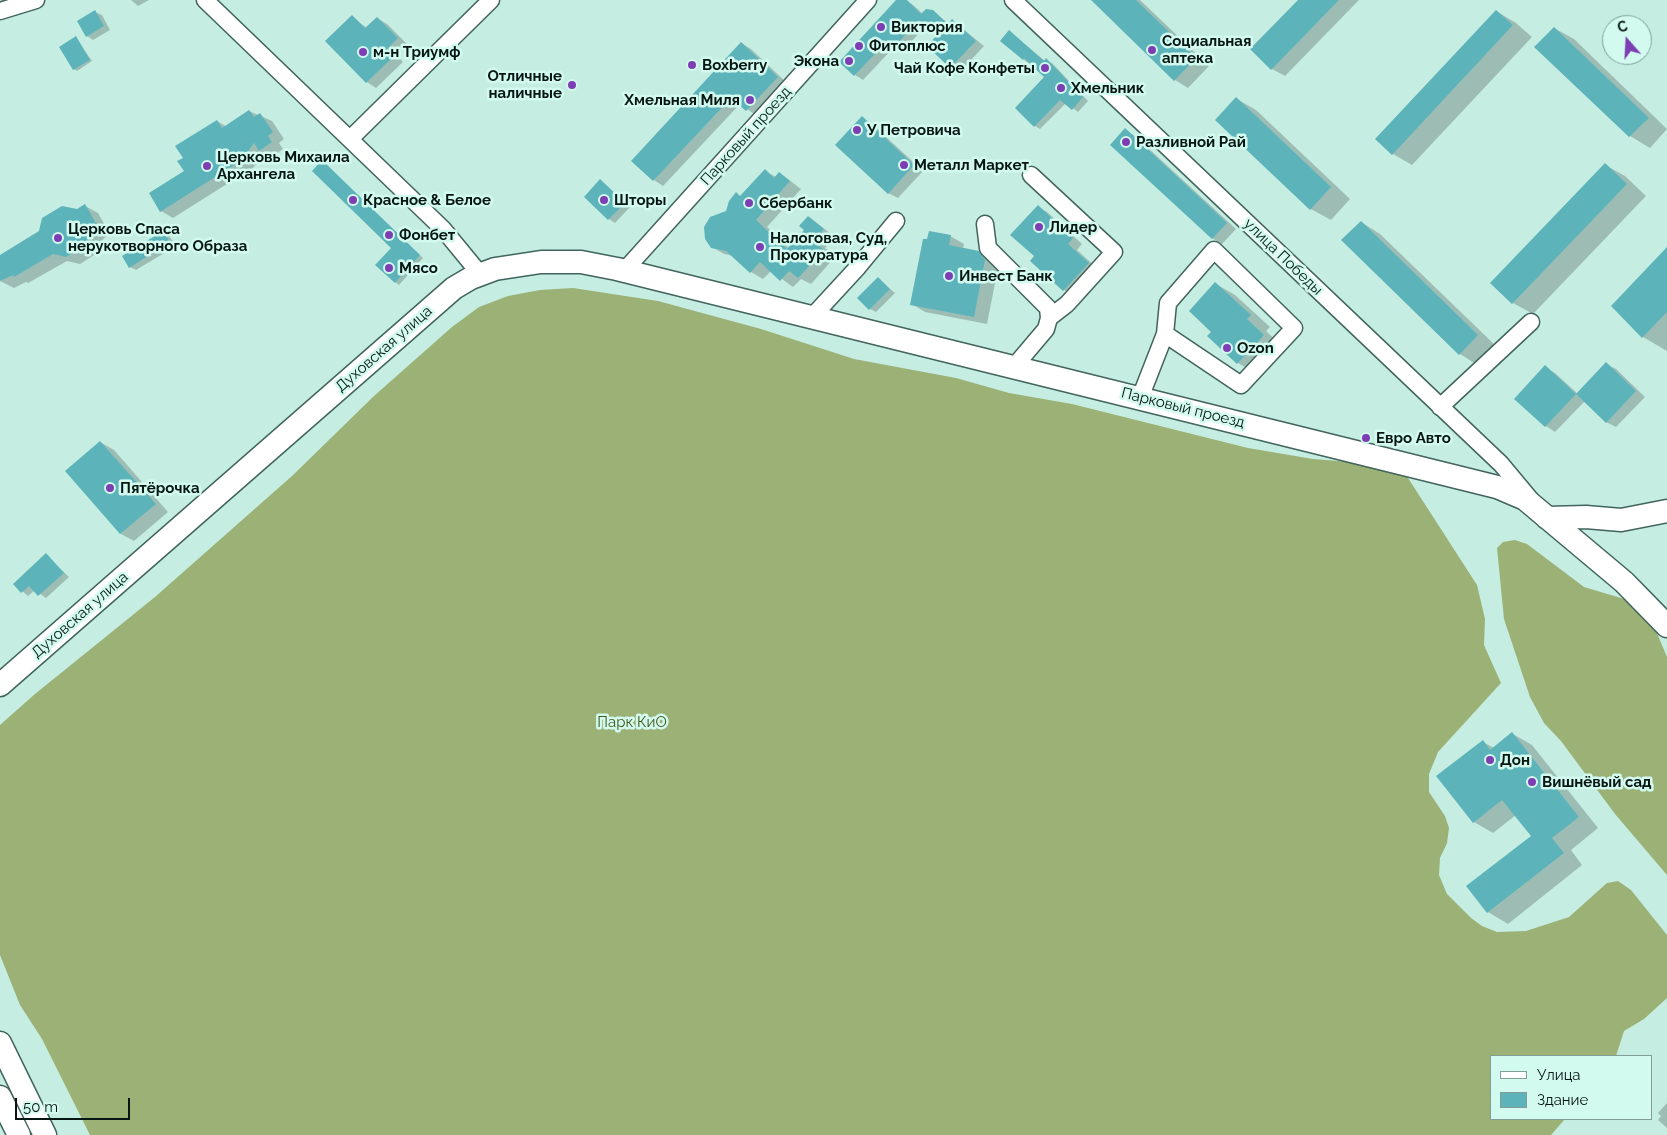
<!DOCTYPE html>
<meta charset="utf-8">
<style>
body{margin:0}
#map{position:relative;width:1667px;height:1135px;overflow:hidden;background:#c5ede2;font-family:Raleway,sans-serif}
canvas{display:block}
.legend{position:absolute;left:1490px;top:1055px;width:162px;height:65px;box-sizing:border-box;background:#d2faef;border:1px solid #819f97;margin:0;padding:6px 9px;list-style:none;font-size:15px;color:#071613}
.legend li{display:flex;align-items:center;gap:10px;height:25px}
.legend b{width:25px;border:1px solid #819f97}
.north{position:absolute;left:1602px;top:15px;width:50px;height:50px;box-sizing:border-box;background:#d2faef;border:1px solid #819f97;border-radius:50%;rotate:341deg;font-size:14px;font-weight:700;line-height:20px;text-align:center;color:#071613}
.north::after{content:'';display:block;margin:auto;width:18px;height:22px;background:#7e3eb3;clip-path:polygon(50% 0,100% 100%,50% 72%,0 100%)}
.scale{position:absolute;left:15px;top:1098px;width:115px;height:22px;box-sizing:border-box;border:2px solid #071613;border-top:0;padding-left:6px;font-size:15px;line-height:18px;white-space:nowrap;color:#071613;-webkit-text-stroke:4px #d2faef;paint-order:stroke}
</style>
<div id="map">
<canvas width="1667" height="1135"></canvas>
<ul class="legend">
<li><b style="height:6px;background:#fff"></b>Улица</li>
<li><b style="height:14px;background:#5db3ba"></b>Здание</li>
</ul>
<div class="north">С</div>
<div class="scale">50 m</div>
</div>
<script>
const g = document.querySelector('canvas').getContext('2d');
g.lineJoin = 'round';
function fill(path, color) {
  g.fillStyle = color;
  g.fill(path, 'evenodd');
}
function toPath(rows) {
  const path = new Path2D();
  for (const r of rows) {
    path.moveTo(r[0], r[1]);
    for (let i = 2; i < r.length; i += 2) path.lineTo(r[i], r[i + 1]);
  }
  return path;
}
function trace(path, color, width, dash) {
  g.strokeStyle = color;
  g.lineWidth = width;
  g.lineCap = dash ? 'butt' : 'round';
  g.setLineDash(dash || []);
  g.stroke(path);
}
function write(font, color, halo, rows, align = 'center') {
  g.font = font + ' Raleway,sans-serif';
  g.lineWidth = 5;
  g.setLineDash([]);
  g.textBaseline = 'middle';
  g.strokeStyle = halo;
  g.fillStyle = color;
  for (const [text, x, y, turn = 0] of rows) {
    g.save();
    g.translate(x, y);
    g.rotate((+turn || 0) * Math.PI / 180);
    g.textAlign = isNaN(turn) ? turn : align;
    if (halo) g.strokeText(text, 0, 0);
    g.fillText(text, 0, 0);
    g.restore();
  }
}
const forest = toPath([
 [573,288,658,301,761,329,854,359,956,378,1009,393,1072,404,1248,448,1313,459,1388,465,1408,478,1477,585,1485,619,1484,645,1501,683,1438,752,1429,774,1429,792,1445,816,1449,828,1447,843,1440,858,1439,875,1447,894,1471,918,1482,926,1497,932,1526,931,1569,917,1607,883,1618,881,1631,890,1667,935,1667,998,1644,1019,1624,1031,1616,1056,1491,1056,1491,1119,1565,1119,1551,1135,90,1135,42,1039,20,1005,0,955,0,725,35,694,155,597,292,476,374,396,452,327,479,307,508,296,540,290],
 [1515,540,1527,544,1584,587,1631,601,1651,619,1667,657,1667,875,1615,814,1561,741,1544,723,1530,697,1504,619,1497,548,1503,542]
]);
const shadow = toPath([
 [131,0,149,0,138,6],
 [900,0,912,4,923,14,932,11,949,24,952,20,984,46,960,72,928,46,938,36,927,25,904,49,896,45,863,80,855,75],
 [1093,0,1140,0,1209,66,1188,88,1175,80],
 [1299,0,1359,0,1285,76,1272,69],
 [1496,11,1516,23,1532,37,1412,165,1393,154],
 [95,12,102,15,110,30,93,40,87,36],
 [352,17,367,28,377,18,387,24,407,44,396,55,403,62,376,88,367,82],
 [1554,28,1574,39,1667,129,1650,148,1630,136,1536,46],
 [1010,32,1045,61,1052,63,1088,101,1078,112,1066,103,1040,129,1035,126,1046,77,1023,59],
 [76,38,92,61,77,71,74,69],
 [741,43,751,49,787,83,757,116,740,104,663,186,654,180],
 [1237,99,1256,110,1350,199,1331,220,1311,209],
 [249,111,272,121,284,139,279,143,283,149,272,157,264,152,254,167,173,218,161,211,185,172,184,158,217,121,227,127],
 [862,118,872,124,923,171,898,198,888,193],
 [1125,130,1135,136,1236,229,1222,244,1212,238],
 [323,162,423,258,399,285,395,282,393,248],
 [1605,165,1625,176,1646,196,1533,314,1513,303],
 [765,171,776,177,780,173,801,189,767,227,789,248,806,230,809,217,835,237,825,248,835,257,811,284,801,279,793,287,771,271,763,279,751,272,734,256,724,254,712,247,727,211],
 [601,181,630,207,615,223,609,219],
 [85,206,98,213,110,234,103,239,99,252,80,264,67,261,28,283,26,282,14,288,0,281,0,260],
 [1038,207,1047,212,1082,244,1077,250,1098,269,1073,295,1064,290,1036,256],
 [1361,222,1380,234,1497,347,1479,366,1460,354,1343,240],
 [163,232,169,236,176,246,136,270,130,267],
 [950,236,964,244,963,249,978,252,992,260,998,268,987,324,925,312,912,304],
 [1667,249,1667,351,1643,337,1613,306],
 [878,279,895,293,876,312,870,309],
 [1216,284,1235,295,1270,327,1266,331,1283,347,1257,374,1238,363,1212,332],
 [1606,364,1616,369,1645,397,1616,427,1606,422,1585,401,1555,432,1546,426,1545,367,1555,373,1578,394],
 [100,442,114,450,168,512,134,541,121,534,67,471],
 [46,555,69,577,46,598,35,590,28,596,14,584],
 [1513,734,1532,745,1598,828,1571,850,1582,865,1508,924,1488,912,1533,836,1516,815,1493,833,1474,822,1483,742,1494,748],
 [1667,1103,1667,1128,1658,1120,1661,1116,1658,1113]
]);
const building = toPath([
 [896,0,907,0,921,14,926,9,933,10,948,24,952,19,976,41,950,68,927,46,936,36,919,20,895,46,888,40,854,76,839,62],
 [1091,0,1136,0,1196,58,1174,81],
 [1298,0,1339,0,1271,70,1250,49],
 [95,10,104,26,86,37,77,21],
 [1496,10,1513,25,1392,155,1375,139],
 [352,15,365,28,377,17,398,38,387,49,394,56,366,83,325,41],
 [1554,27,1649,118,1629,137,1534,47],
 [1009,30,1044,61,1046,58,1083,97,1072,110,1060,100,1034,127,1015,108,1044,77,1024,58,1023,60,1000,41],
 [76,36,90,60,73,70,59,47],
 [741,42,778,77,746,111,731,98,653,181,631,161],
 [1236,97,1331,187,1310,210,1215,120],
 [249,110,254,117,260,113,273,132,268,136,272,142,259,151,254,143,242,160,160,212,149,193,184,171,177,161,183,158,175,146,217,120,222,128],
 [862,116,914,165,888,194,835,145],
 [1125,128,1227,223,1212,239,1110,145],
 [322,160,420,255,395,283,375,265,391,248,312,171],
 [1605,163,1627,184,1512,304,1490,283],
 [765,169,774,178,779,172,790,181,756,220,787,249,804,230,799,226,808,216,824,229,813,241,824,250,798,278,789,271,780,281,760,262,750,273,726,251,711,248,705,239,704,227,710,217,726,211,729,201,736,192,740,196],
 [600,179,625,203,608,220,584,197],
 [85,204,98,227,90,231,86,245,66,257,53,254,14,277,13,275,0,281,0,255,39,231,42,218,62,206,77,209],
 [1038,205,1073,238,1068,244,1089,263,1063,291,1030,261,1034,256,1010,235],
 [1361,221,1478,335,1459,355,1341,240],
 [163,231,170,242,129,268,122,256],
 [929,231,951,235,949,245,979,251,985,260,974,317,910,305,923,239,927,239],
 [1667,247,1667,312,1642,338,1611,306],
 [878,277,890,289,869,310,857,298],
 [1215,282,1251,315,1247,319,1264,335,1237,364,1207,336,1211,332,1189,311],
 [1606,362,1636,391,1606,423,1576,394],
 [1545,365,1576,394,1545,427,1514,399],
 [100,441,156,504,120,534,65,471],
 [46,553,64,573,38,596,29,586,21,593,13,584],
 [1512,732,1579,817,1552,838,1564,853,1487,913,1466,886,1531,836,1502,800,1473,823,1436,776,1483,740,1490,750]
]);
const street = toPath([
 [205,0,443,229,480,274],
 [1013,0,1501,464,1531,500],
 [0,11,36,0],
 [351,138,491,0],
 [1031,175,1114,252,1067,304,1049,318],
 [985,224,988,248,1048,308,1049,318,1046,329,1013,368],
 [624,271,868,0],
 [811,318,858,267,896,221],
 [1140,398,1165,334,1241,385,1294,328,1214,250,1168,303,1165,334],
 [1440,407,1531,322]
]);
const secondary = toPath([
 [1547,518,1586,517,1621,520,1667,511],
 [0,685,454,288,471,278,495,269,541,262,581,262,617,269,1497,487,1525,499,1624,582,1667,626],
 [0,1043,45,1135],
 [0,1097,19,1135]
]);
const markers = [
 [881,27,5,"#7e3eb3"],
 [859,46,5,"#7e3eb3"],
 [1152,50,5,"#7e3eb3"],
 [363,52,5,"#7e3eb3"],
 [849,61,5,"#7e3eb3"],
 [692,65,5,"#7e3eb3"],
 [1045,68,5,"#7e3eb3"],
 [572,85,5,"#7e3eb3"],
 [1061,88,5,"#7e3eb3"],
 [750,100,5,"#7e3eb3"],
 [857,130,5,"#7e3eb3"],
 [1126,142,5,"#7e3eb3"],
 [904,165,5,"#7e3eb3"],
 [207,166,5,"#7e3eb3"],
 [353,200,5,"#7e3eb3"],
 [604,200,5,"#7e3eb3"],
 [749,203,5,"#7e3eb3"],
 [1039,227,5,"#7e3eb3"],
 [389,235,5,"#7e3eb3"],
 [58,238,5,"#7e3eb3"],
 [760,247,5,"#7e3eb3"],
 [389,268,5,"#7e3eb3"],
 [949,276,5,"#7e3eb3"],
 [1227,348,5,"#7e3eb3"],
 [1366,438,5,"#7e3eb3"],
 [110,488,5,"#7e3eb3"],
 [1490,760,5,"#7e3eb3"],
 [1532,782,5,"#7e3eb3"]
];
const poiNames = [
 ["Виктория",891,27],
 ["Социальная",1162,41],
 ["аптека",1162,58],
 ["Фитоплюс",869,46],
 ["м-н Триумф",373,52],
 ["Экона",839,61,"right"],
 ["Boxberry",702,65],
 ["Чай Кофе Конфеты",1035,68,"right"],
 ["Отличные",562,76,"right"],
 ["наличные",562,93,"right"],
 ["Хмельник",1071,88],
 ["Хмельная Миля",740,100,"right"],
 ["У Петровича",867,130],
 ["Разливной Рай",1136,142],
 ["Церковь Михаила",217,157],
 ["Архангела",217,174],
 ["Металл Маркет",914,165],
 ["Красное & Белое",363,200],
 ["Шторы",614,200],
 ["Сбербанк",759,203],
 ["Лидер",1049,227],
 ["Церковь Спаса",68,229],
 ["нерукотворного Образа",68,246],
 ["Фонбет",399,235],
 ["Налоговая, Суд,",770,238],
 ["Прокуратура",770,255],
 ["Мясо",399,268],
 ["Инвест Банк",959,276],
 ["Ozon",1237,348],
 ["Евро Авто",1376,438],
 ["Пятёрочка",120,488],
 ["Дон",1500,760],
 ["Вишнёвый сад",1542,782]
];
const streetNames = [
 ["Парковый проезд",746,136,-48],
 ["улица Победы",1283,257,44],
 ["Духовская улица",384,349,-41],
 ["Парковый проезд",1183,408,14],
 ["Духовская улица",80,615,-41]
];
const parkNames = [
 ["Парк КиО",632,722]
];
fill(forest, '#9bb176');
fill(shadow, '#0003');
fill(building, '#5db3ba');
trace(street, '#41645c', 19);
trace(secondary, '#41645c', 25);
trace(street, '#fff', 16);
trace(secondary, '#fff', 22);
for (const [x, y, r, color] of markers) {
  const dot = new Path2D();
  dot.arc(x, y, r, 0, 2 * Math.PI);
  g.fillStyle = color;
  g.fill(dot);
  trace(dot, '#d2faef', 2);
}
write('bold 15px', '#071613', '#d2faef', poiNames, 'left');
write('15px', '#071613', '#d2faef', streetNames);
write('15px', '#45591b', '#d2faef', parkNames);
</script>
